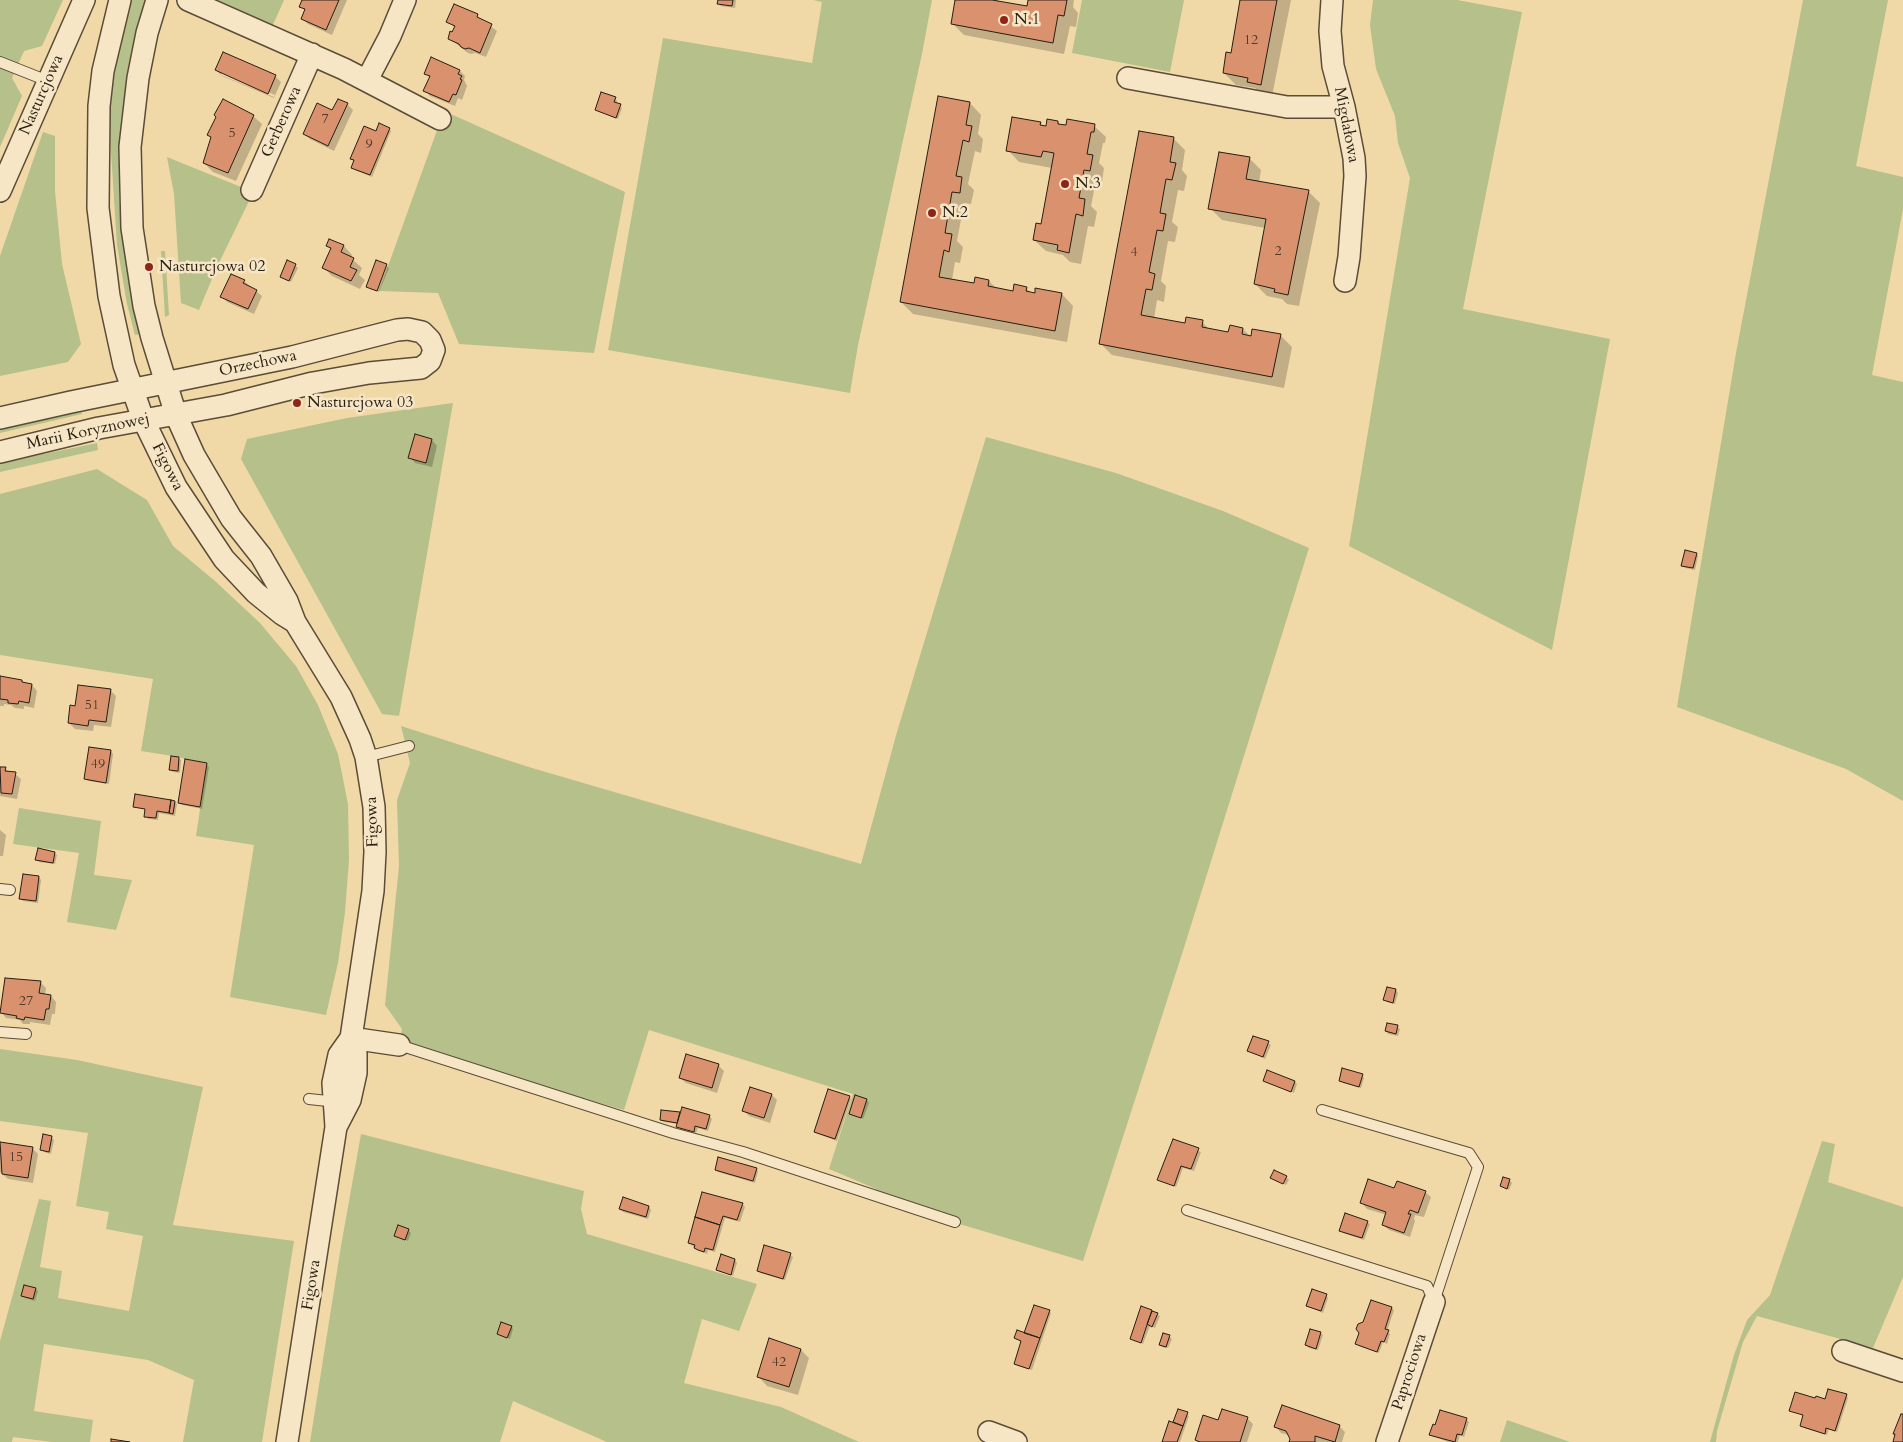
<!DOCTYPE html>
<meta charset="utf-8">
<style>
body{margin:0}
canvas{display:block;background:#f1d8a7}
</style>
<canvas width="1903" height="1442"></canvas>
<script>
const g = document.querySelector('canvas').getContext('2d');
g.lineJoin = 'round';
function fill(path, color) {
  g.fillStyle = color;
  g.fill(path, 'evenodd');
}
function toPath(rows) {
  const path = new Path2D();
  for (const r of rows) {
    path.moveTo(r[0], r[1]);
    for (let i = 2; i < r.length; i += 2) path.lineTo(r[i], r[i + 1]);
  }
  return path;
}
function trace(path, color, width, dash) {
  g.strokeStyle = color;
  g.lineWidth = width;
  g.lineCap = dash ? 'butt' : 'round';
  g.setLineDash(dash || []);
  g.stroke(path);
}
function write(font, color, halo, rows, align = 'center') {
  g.font = font + ' Cardo,serif';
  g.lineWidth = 5;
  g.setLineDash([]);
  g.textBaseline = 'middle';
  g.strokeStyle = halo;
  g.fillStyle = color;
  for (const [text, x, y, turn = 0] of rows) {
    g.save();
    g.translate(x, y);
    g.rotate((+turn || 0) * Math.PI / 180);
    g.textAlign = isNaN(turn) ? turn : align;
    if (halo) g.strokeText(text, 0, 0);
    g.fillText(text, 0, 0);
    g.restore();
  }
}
const green = toPath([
 [0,0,63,0,42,46,24,51,12,78,22,96,0,147],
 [129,0,145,0,131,56,125,91,120,136,119,196,123,240,132,296,141,334,135,335,127,304,117,245,108,106,108,98],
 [210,0,284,0,272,27],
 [813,0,932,0,922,54,858,345,850,393,608,350,663,38,812,63,822,2],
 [1082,0,1184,0,1170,72,1072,53],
 [1373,0,1457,0,1522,12,1463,309,1610,339,1552,650,1349,546,1410,178,1398,143,1395,116,1376,69,1370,25],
 [1803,0,1888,0,1856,166,1903,177,1903,209,1872,375,1903,382,1903,801,1846,769,1677,707,1736,353],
 [444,111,625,192,594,353,459,344,438,293,379,291],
 [43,132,55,136,55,191,62,264,81,344,68,362,0,376,0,256],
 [167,157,241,187,253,193,217,267,199,310,181,303,174,194],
 [161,251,165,251,169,315,165,317],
 [453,403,399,716,382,714,241,459,247,439,347,418],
 [81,409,82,414,0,433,0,427],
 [986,437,1116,473,1178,495,1223,511,1309,548,1182,954,1083,1261,963,1225,877,1195,876,1189,829,1169,853,1094,649,1030,624,1110,522,1081,400,1040,402,1029,385,1005,399,866,397,800,410,763,401,726,532,768,861,864,897,732],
 [97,443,98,450,0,472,0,463],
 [97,469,147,500,173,546,215,581,260,623,296,666,318,705,338,754,348,804,349,860,345,912,338,963,326,1015,230,997,254,845,196,836,207,763,185,759,179,757,141,751,153,679,0,655,0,494],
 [19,808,101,821,94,875,132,880,116,930,67,922,79,853,13,844],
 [0,1049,77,1060,203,1087,173,1225,294,1241,262,1442,183,1442,194,1380,148,1360,44,1344,34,1411,93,1420,90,1442,52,1442,13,1437,12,1442,0,1442,0,1341,39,1199,51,1201,40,1267,62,1271,58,1298,129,1311,143,1236,106,1229,109,1212,76,1206,88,1133,0,1121],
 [361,1134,584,1191,581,1209,587,1234,757,1284,739,1331,702,1319,684,1383,781,1407,859,1442,607,1442,513,1401,500,1442,310,1442,341,1246],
 [1822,1141,1835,1144,1828,1182,1903,1207,1903,1277,1873,1348,1757,1316,1743,1342,1717,1431,1716,1442,1710,1442,1734,1355,1747,1320,1770,1295],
 [1507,1420,1570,1442,1500,1442]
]);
const shadow = toPath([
 [304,0,347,0,332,35,308,24,303,19,306,11,301,6],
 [719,0,736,0,735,8,721,6,718,3],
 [957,0,998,0,1001,3,1028,8,1029,0,1074,0,1073,7,1078,13,1076,27,1070,26,1064,54,964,35,952,23],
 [1242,0,1291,0,1272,96,1260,94,1255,88,1236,85,1224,73,1232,54],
 [477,16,497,31,486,57,475,53,471,54,468,53,450,39,455,28,448,21],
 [223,54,275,76,281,82,274,98,222,76,216,70],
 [221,72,275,95,274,97,221,75],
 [432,59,460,71,465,76,464,80,467,86,462,100,458,98,455,106,430,96,425,90,430,78,426,74],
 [615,98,617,101,616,104,622,108,618,119,596,110],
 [970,103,981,115,978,134,983,139,981,153,975,151,968,184,974,190,971,204,964,203,957,241,963,247,960,263,955,262,952,280,975,285,976,278,989,281,997,289,1014,292,1026,288,1032,294,1062,294,1073,306,1067,342,913,314,901,302],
 [347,104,353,110,334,151,310,139,304,134,333,112],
 [253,116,262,124,236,181,213,172,204,163,212,138,208,135,218,117],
 [1058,122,1061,125,1094,126,1106,137,1105,143,1103,143,1099,163,1104,168,1102,182,1096,181,1091,206,1097,212,1094,227,1088,226,1081,264,1070,262,1063,255,1046,251,1034,240,1042,225,1052,168,1019,162,1008,150,1040,123,1044,127],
 [389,129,391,131,372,177,355,170,352,167,355,161,352,158,377,132],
 [1173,138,1185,150,1182,170,1187,176,1184,191,1178,190,1172,222,1178,227,1175,242,1168,241,1161,281,1166,286,1164,302,1157,300,1154,319,1186,325,1202,322,1210,330,1229,333,1243,329,1252,338,1280,335,1292,347,1284,388,1112,355,1101,344],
 [1249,158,1261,170,1259,182,1309,192,1320,203,1299,306,1287,304,1282,299,1267,296,1255,284,1265,228,1222,220,1210,208],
 [330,241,344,246,352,255,351,258,362,268,359,275,365,280,360,289,332,276,323,267,331,250,328,246],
 [295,265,298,268,291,282,281,276],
 [386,265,389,268,379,292,370,289,368,286],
 [244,281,262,296,254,314,227,302,222,296],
 [416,436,432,440,437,446,432,467,415,463,410,457],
 [1696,554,1698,556,1695,570,1685,568,1683,565],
 [0,677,22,681,25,684,32,685,37,691,34,708,24,706,24,709,15,708,11,705,4,704,4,706,0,706],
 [110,690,116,696,111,727,94,725,93,731,75,729,69,723],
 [111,751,113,754,109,784,88,781,86,779],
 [179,758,181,760,180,773,173,772,170,770],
 [206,764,209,767,202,809,182,805,179,803],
 [0,767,15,774,21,779,17,799,0,796],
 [136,796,175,802,177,804,175,816,159,813,158,820,148,819,146,816,146,811,136,809,151,812,152,809,135,806,135,808,134,807],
 [0,830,6,835,3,856,0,856],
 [54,853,57,855,55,864,39,862,37,859],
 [39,877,41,880,38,903,23,901,21,899],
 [40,982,46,988,45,995,51,996,56,1002,55,1014,52,1014,50,1025,30,1022,30,1024,23,1024,20,1020,6,1018,1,1012],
 [1396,990,1398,993,1395,1004,1387,1002,1385,1000],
 [1397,1027,1400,1029,1398,1036,1388,1034,1386,1031],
 [1268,1043,1271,1045,1265,1059,1249,1050],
 [718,1065,724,1071,717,1093,686,1083,680,1078],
 [1362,1075,1364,1078,1361,1088,1343,1083,1340,1081],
 [1264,1080,1295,1082,1297,1084,1294,1093],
 [772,1095,777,1100,770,1123,749,1116,744,1111],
 [849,1097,851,1099,837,1141,818,1134,815,1132],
 [867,1100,869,1103,863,1119,851,1113],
 [662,1111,709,1116,712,1119,708,1131,698,1128,696,1133,680,1129,678,1124,664,1122,661,1120],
 [51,1137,54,1140,51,1154,44,1152,42,1150],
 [1174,1141,1201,1152,1194,1171,1183,1168,1176,1187,1159,1180],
 [0,1143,32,1148,38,1154,33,1183,8,1179,0,1172],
 [756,1169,758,1171,755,1183,718,1172,716,1170],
 [1286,1177,1289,1180,1286,1185,1272,1178],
 [1509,1180,1512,1183,1509,1190,1501,1186],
 [1395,1190,1425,1192,1431,1197,1424,1217,1415,1215,1414,1219,1415,1221,1410,1237,1389,1230,1383,1225,1387,1215,1367,1209,1362,1203],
 [703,1193,742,1204,745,1207,740,1222,725,1218,715,1252,708,1250,707,1254,698,1250,689,1243],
 [649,1207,651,1210,648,1219,623,1212,620,1209],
 [1367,1222,1370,1224,1364,1240,1343,1233,1340,1230],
 [408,1230,411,1233,408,1241,396,1236],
 [790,1255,793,1257,785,1280,760,1273,758,1270],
 [735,1260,737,1263,733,1276,717,1269],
 [35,1289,38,1291,35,1301,25,1298,23,1296],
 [1326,1295,1328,1298,1323,1313,1307,1306],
 [1141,1308,1160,1316,1155,1328,1150,1326,1143,1344,1131,1338],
 [1392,1308,1394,1310,1387,1331,1390,1334,1387,1344,1383,1342,1379,1353,1359,1346,1357,1344,1361,1332],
 [1049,1311,1051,1313,1032,1370,1018,1366,1015,1363,1022,1342,1015,1338,1025,1334],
 [511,1327,513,1329,510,1339,498,1334],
 [1320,1333,1323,1335,1318,1350,1309,1348,1306,1345],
 [1169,1336,1172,1339,1168,1348,1162,1347,1160,1344],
 [801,1350,809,1358,798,1395,767,1386,759,1377],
 [1846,1395,1848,1398,1837,1432,1829,1429,1827,1435,1804,1428,1801,1425,1804,1416,1790,1410,1816,1400,1826,1400],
 [1179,1410,1189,1416,1180,1442,1163,1442,1174,1424],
 [1441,1411,1467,1420,1469,1422,1464,1437,1460,1435,1458,1442,1448,1442,1430,1435,1436,1426],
 [1247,1418,1253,1424,1247,1442,1198,1442,1196,1440,1219,1422],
 [1339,1426,1345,1432,1342,1442,1290,1442,1291,1439,1289,1435,1281,1433,1276,1427]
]);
const building = toPath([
 [302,0,339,0,326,30,301,19,305,9,299,7,302,0],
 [718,0,733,0,732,6,717,4,718,0],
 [955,0,992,0,1027,6,1028,0,1067,0,1064,16,1058,15,1053,43,951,24,955,0],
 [1240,0,1277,0,1261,85,1247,82,1248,78,1223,73,1226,52,1231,53,1240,0],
 [454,4,478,14,477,17,492,24,480,53,469,48,465,49,461,47,459,44,448,39,450,31,452,32,455,26,446,22,454,4],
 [223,52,276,75,268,94,215,70,223,52],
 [431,57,460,70,458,74,462,76,460,79,462,80,456,95,453,94,449,102,423,91,430,76,424,74,431,57],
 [601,92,616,97,614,102,621,104,616,118,595,110,601,92],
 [938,96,970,102,966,125,972,126,969,142,963,140,956,176,962,177,960,193,952,192,945,233,952,234,949,252,944,250,939,277,974,283,975,277,989,280,988,286,1013,291,1014,284,1027,287,1026,291,1035,293,1035,288,1062,293,1055,331,900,302,938,96],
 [223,99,254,115,228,173,203,163,211,137,207,135,216,117,214,115,223,99],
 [338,99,348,103,328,146,303,134,317,103,332,110,338,99],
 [1012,117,1041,122,1040,125,1046,126,1047,119,1058,121,1058,124,1066,125,1067,119,1095,124,1094,132,1091,132,1087,154,1093,155,1090,171,1084,170,1079,198,1085,199,1083,216,1076,214,1069,253,1057,250,1058,245,1033,240,1036,223,1041,224,1054,153,1043,151,1041,157,1006,151,1012,117],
 [379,123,390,128,370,175,351,168,354,160,350,159,364,126,376,131,379,123],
 [1139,131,1174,137,1170,162,1176,163,1172,180,1166,179,1160,213,1166,214,1163,231,1157,230,1149,272,1155,274,1152,290,1146,289,1141,315,1185,323,1186,317,1203,320,1202,327,1228,332,1230,325,1243,328,1242,334,1251,336,1252,329,1281,334,1272,377,1099,344,1139,131],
 [1219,152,1250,157,1246,179,1309,190,1288,295,1274,292,1275,289,1254,284,1266,219,1208,209,1219,152],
 [329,239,344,245,341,252,354,258,350,267,357,270,351,281,322,268,331,248,326,246,329,239],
 [287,260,296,264,289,281,280,277,287,260],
 [376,260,387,264,377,291,366,287,376,260],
 [231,274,245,280,243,283,257,290,248,309,220,297,231,274],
 [415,434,432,439,426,463,408,458,415,434],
 [1685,550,1697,553,1693,568,1681,566,1685,550],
 [0,676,22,680,22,682,32,684,29,703,19,701,18,704,8,703,8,700,0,699,0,676],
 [78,685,111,689,106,722,89,720,88,726,68,723,70,705,75,706,78,685],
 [89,747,111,750,106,783,84,779,89,747],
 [171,756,179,757,178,771,169,770,171,756],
 [185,759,207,763,200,807,178,803,185,759],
 [0,767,6,767,5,771,16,772,12,794,1,793,0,767],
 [135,794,171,800,169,813,157,811,156,818,144,817,145,809,133,807,135,794],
 [171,800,175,801,173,814,169,813,171,800],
 [38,848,55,852,53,863,35,860,38,848],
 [23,874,39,876,36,901,19,899,23,874],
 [5,978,41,981,39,993,51,995,49,1009,46,1009,44,1020,25,1017,24,1020,16,1018,17,1016,0,1013,5,978],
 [1387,987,1396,989,1393,1003,1383,1000,1387,987],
 [1387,1023,1398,1025,1396,1034,1385,1031,1387,1023],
 [1253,1036,1269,1041,1263,1057,1247,1051,1253,1036],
 [686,1054,719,1064,712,1088,679,1078,686,1054],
 [1342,1068,1363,1074,1359,1087,1339,1081,1342,1068],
 [1267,1070,1295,1081,1291,1092,1263,1081,1267,1070],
 [750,1087,772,1094,764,1118,742,1111,750,1087],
 [828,1089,850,1096,835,1139,814,1132,828,1089],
 [855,1095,867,1099,861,1118,849,1114,855,1095],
 [682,1107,710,1115,706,1129,695,1126,694,1132,676,1127,682,1107],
 [661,1110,680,1112,677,1123,660,1120,661,1110],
 [43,1134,52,1136,49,1152,40,1150,43,1134],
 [1173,1139,1199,1148,1191,1169,1181,1166,1174,1186,1157,1180,1173,1139],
 [0,1142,33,1147,28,1178,2,1174,0,1142],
 [718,1157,757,1168,753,1181,715,1170,718,1157],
 [1274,1170,1287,1176,1283,1184,1270,1178,1274,1170],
 [1503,1177,1510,1179,1507,1189,1500,1186,1503,1177],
 [1368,1179,1394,1188,1397,1181,1426,1191,1418,1213,1410,1210,1408,1214,1411,1214,1404,1233,1382,1225,1386,1212,1360,1203,1368,1179],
 [702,1192,743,1203,737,1220,723,1216,720,1225,695,1217,702,1192],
 [623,1197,649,1206,646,1217,619,1209,623,1197],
 [1345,1213,1368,1221,1362,1238,1339,1231,1345,1213],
 [695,1217,720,1225,713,1250,705,1248,704,1252,698,1250,694,1248,695,1245,688,1243,695,1217],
 [398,1225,409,1229,405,1240,394,1236,398,1225],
 [764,1245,791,1253,783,1279,757,1271,764,1245],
 [721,1254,735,1259,731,1275,716,1270,721,1254],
 [24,1285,36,1288,33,1299,21,1296,24,1285],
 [1312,1289,1327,1294,1321,1311,1306,1306,1312,1289],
 [1371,1300,1392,1307,1385,1329,1389,1330,1384,1342,1381,1341,1377,1352,1355,1344,1359,1333,1356,1329,1358,1324,1363,1322,1371,1300],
 [1034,1305,1050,1310,1040,1338,1024,1333,1034,1305],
 [1141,1306,1152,1310,1141,1343,1130,1339,1141,1306],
 [1152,1311,1158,1313,1152,1327,1147,1324,1152,1311],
 [501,1322,512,1326,507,1338,497,1334,501,1322],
 [1310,1329,1321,1332,1316,1349,1305,1345,1310,1329],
 [1017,1330,1040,1338,1029,1369,1014,1364,1021,1341,1014,1338,1017,1330],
 [1163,1333,1170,1335,1166,1347,1159,1345,1163,1333],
 [769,1338,801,1349,789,1387,757,1377,769,1338],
 [1828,1389,1847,1394,1835,1431,1826,1428,1825,1434,1800,1426,1803,1415,1789,1411,1795,1392,1815,1398,1816,1396,1825,1399,1828,1389],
 [1282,1405,1340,1425,1335,1442,1315,1436,1315,1442,1289,1442,1290,1439,1286,1431,1274,1427,1282,1405],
 [1178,1409,1188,1412,1183,1426,1173,1422,1178,1409],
 [1222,1409,1248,1417,1240,1442,1200,1442,1195,1440,1203,1415,1218,1420,1222,1409],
 [1440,1410,1467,1418,1462,1435,1457,1434,1455,1442,1429,1435,1433,1424,1435,1425,1440,1410],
 [1901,1414,1903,1414,1903,1442,1893,1442,1895,1434,1893,1434,1901,1414],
 [1169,1421,1183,1426,1177,1442,1162,1442,1169,1421],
 [111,1439,130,1442,111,1442,111,1439]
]);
const lane = toPath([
 [0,62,48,81],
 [366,757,409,746],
 [0,889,10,890],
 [0,1032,26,1034],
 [399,1045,673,1133,743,1152,955,1222],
 [309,1099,337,1102],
 [1187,1210,1427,1286,1434,1302,1478,1167,1469,1153,1322,1110]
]);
const street = toPath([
 [120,0,103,71,99,106,98,208,109,296,124,365,143,419,176,487,224,559,256,593,282,614,295,622],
 [157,0,147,33,138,78,130,147,132,228,144,306,152,338,176,415,194,455,231,518,261,556,287,601,295,622,341,697,360,739,366,757,374,807,375,852,373,891,351,1038,339,1055,333,1083,336,1127,287,1442],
 [188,0,344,69,440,119],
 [1332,0,1330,31,1333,66,1344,107,1354,158,1355,176,1349,257,1345,281],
 [1128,78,1287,107,1344,107],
 [367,80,390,36,405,0],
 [252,190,312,54],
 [0,191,84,0],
 [0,418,71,402,292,357,397,330,408,329,422,332,430,340,434,350,430,361,421,368,369,373,313,383,226,405,99,428,0,452],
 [351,1038,399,1045],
 [336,1127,350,1100,356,1073,356,1053,351,1038],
 [1843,1351,1903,1371],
 [989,1432,1016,1442],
 [1387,1442,1434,1302]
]);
const markers = [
 [1004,20,5,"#8f2418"],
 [1065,184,5,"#8f2418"],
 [932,213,5,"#8f2418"],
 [149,267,5,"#8f2418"],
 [297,403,5,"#8f2418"]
];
const numberNames = [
 ["12",1251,41],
 ["7",325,120],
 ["5",232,134],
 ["9",369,145],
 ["2",1278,252],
 ["4",1134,253],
 ["51",92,706],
 ["49",98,765],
 ["27",26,1002],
 ["15",16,1158],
 ["42",779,1363]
];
const poiNames = [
 ["N.1",1014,20],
 ["N.3",1075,184],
 ["N.2",942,213],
 ["Nasturcjowa 02",159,267],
 ["Nasturcjowa 03",307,403]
];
const streetNames = [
 ["Nasturcjowa",42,95,-66],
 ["Gerberowa",282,122,-66],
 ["Migdałowa",1346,125,79],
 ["Orzechowa",258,364,-12],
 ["Marii Koryznowej",88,432,-12],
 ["Figowa",167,467,63],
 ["Figowa",373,822,-92],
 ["Figowa",312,1285,-81],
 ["Paprociowa",1410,1372,-72]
];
fill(green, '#b6c08a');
fill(shadow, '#0003');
fill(building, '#da926e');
trace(building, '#271e13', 1);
trace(lane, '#5a4c38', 12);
trace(street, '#5a4c38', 24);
trace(lane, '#f6e6c6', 10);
trace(street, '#f6e6c6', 21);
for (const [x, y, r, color] of markers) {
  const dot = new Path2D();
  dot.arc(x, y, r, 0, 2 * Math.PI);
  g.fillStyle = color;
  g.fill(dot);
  trace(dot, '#f6e6c6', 2);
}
write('14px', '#543b2a', null, numberNames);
write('16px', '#271e13', '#f6e6c6', poiNames, 'left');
write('16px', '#271e13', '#f6e6c6', streetNames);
</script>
